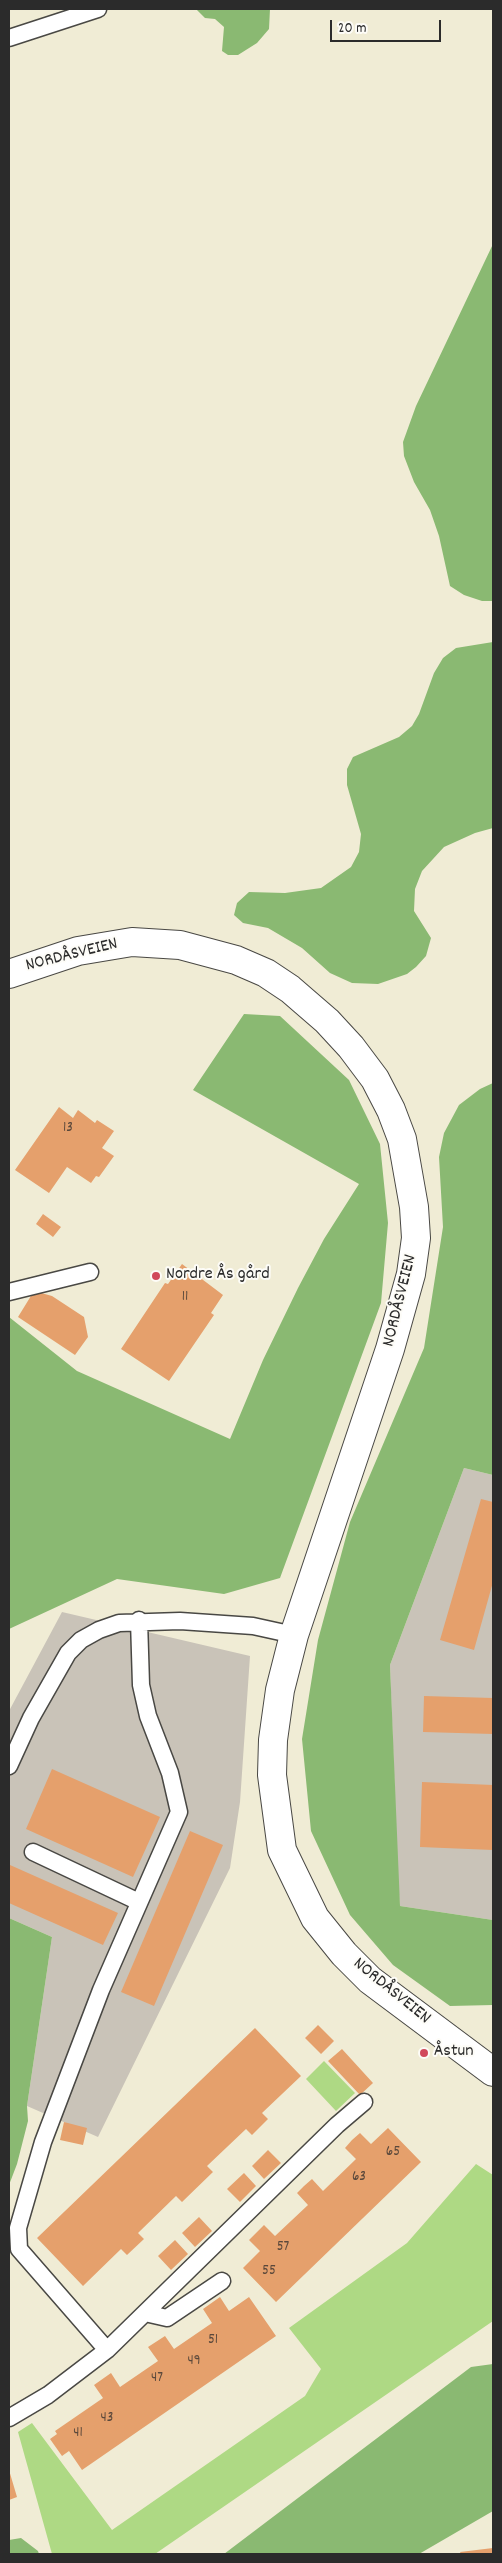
<!DOCTYPE html>
<meta charset="utf-8">
<style>
body{margin:0}
#map{position:relative;width:502px;height:2563px;overflow:hidden;background:#f0ecd5;font-family:Dekko,sans-serif}
canvas{display:block}
.frame{position:absolute;inset:0;border:10px solid #2b2b2b;pointer-events:none}
.scale{position:absolute;left:330px;top:20px;width:111px;height:22px;box-sizing:border-box;border:2px solid #2b2b2b;border-top:0;padding-left:6px;font-size:15px;line-height:18px;white-space:nowrap;color:#2b2b2b;-webkit-text-stroke:4px #fdfcf7;paint-order:stroke}
</style>
<div id="map">
<canvas width="502" height="2563"></canvas>
<div class="frame"></div>
<div class="scale">20 m</div>
</div>
<script>
const g = document.querySelector('canvas').getContext('2d');
g.lineJoin = 'round';
function fill(path, color) {
  g.fillStyle = color;
  g.fill(path, 'evenodd');
}
function toPath(rows) {
  const path = new Path2D();
  for (const r of rows) {
    path.moveTo(r[0], r[1]);
    for (let i = 2; i < r.length; i += 2) path.lineTo(r[i], r[i + 1]);
  }
  return path;
}
function trace(path, color, width, dash) {
  g.strokeStyle = color;
  g.lineWidth = width;
  g.lineCap = dash ? 'butt' : 'round';
  g.setLineDash(dash || []);
  g.stroke(path);
}
function write(font, color, halo, rows, align = 'center') {
  g.font = font + ' Dekko,sans-serif';
  g.lineWidth = 4;
  g.setLineDash([]);
  g.textBaseline = 'middle';
  g.strokeStyle = halo;
  g.fillStyle = color;
  for (const [text, x, y, turn = 0] of rows) {
    g.save();
    g.translate(x, y);
    g.rotate((+turn || 0) * Math.PI / 180);
    g.textAlign = isNaN(turn) ? turn : align;
    if (halo) g.strokeText(text, 0, 0);
    g.fillText(text, 0, 0);
    g.restore();
  }
}
const industrial = toPath([
 [464,1468,493,1475,493,1920,400,1906,398,1883,390,1665],
 [62,1612,250,1656,240,1802,230,1868,98,2137,27,2106,52,1937,9,1918,9,1711]
]);
const green = toPath([
 [324,2061,355,2093,336,2111,306,2079],
 [476,2164,493,2175,493,2321,155,2554,52,2554,18,2432,32,2423,112,2530,305,2396,321,2369,289,2328,407,2243]
]);
const forest = toPath([
 [196,9,270,9,269,29,257,43,238,55,228,55,222,51,224,27,215,19,205,18],
 [493,244,493,601,482,601,464,595,450,586,439,536,430,510,414,482,404,456,403,442,416,406],
 [493,642,493,828,475,833,444,847,422,871,415,889,414,911,431,938,426,956,416,967,407,974,378,984,352,983,330,973,302,948,268,928,243,923,234,915,237,903,249,892,285,893,321,888,351,867,359,852,361,834,347,785,347,769,353,757,399,737,412,726,419,714,434,673,443,658,456,648],
 [244,1014,280,1016,349,1080,380,1144,388,1223,381,1303,280,1578,224,1594,117,1579,9,1629,9,1317,77,1371,230,1439,263,1360,298,1288,324,1239,359,1184,193,1090],
 [493,1083,493,1475,464,1468,390,1665,400,1906,493,1920,493,2005,450,2006,393,1965,350,1915,311,1831,302,1739,318,1640,350,1522,424,1348,443,1227,439,1157,444,1133,459,1105,480,1089],
 [9,1918,52,1937,27,2106,28,2121,17,2164,9,2185],
 [493,2364,493,2511,419,2554,224,2554,471,2367],
 [21,2538,38,2551,39,2554,9,2554,9,2540]
]);
const building = toPath([
 [59,1107,73,1118,78,1110,95,1123,97,1120,114,1131,102,1148,114,1156,99,1177,96,1176,91,1183,67,1167,49,1193,15,1170],
 [43,1214,61,1227,53,1237,36,1224],
 [182,1264,223,1295,211,1313,214,1315,169,1381,121,1349,165,1283,168,1284],
 [34,1291,52,1296,84,1317,88,1337,75,1355,18,1317],
 [481,1499,493,1502,493,1582,474,1650,440,1640],
 [424,1696,493,1698,493,1734,423,1732],
 [52,1769,160,1817,133,1877,26,1829],
 [422,1782,493,1785,493,1850,420,1847],
 [190,1831,223,1845,154,2006,121,1992],
 [10,1865,118,1913,103,1945,9,1903],
 [318,2025,334,2041,321,2054,305,2038],
 [255,2028,301,2076,262,2113,268,2119,252,2135,246,2129,207,2166,213,2172,182,2202,176,2196,138,2233,144,2239,127,2255,121,2249,83,2286,37,2238],
 [342,2049,373,2083,360,2095,328,2061],
 [64,2122,87,2128,83,2145,60,2140],
 [388,2128,421,2162,276,2302,243,2268,260,2251,249,2240,264,2225,275,2236,308,2205,297,2193,304,2186,312,2179,323,2191,356,2159,345,2148,352,2140,360,2133,371,2144],
 [268,2150,281,2163,264,2179,252,2166],
 [244,2173,256,2186,240,2202,227,2189],
 [199,2217,212,2231,195,2247,182,2233],
 [175,2240,188,2254,171,2270,158,2256],
 [220,2297,229,2311,249,2297,276,2336,82,2470,69,2451,62,2456,50,2439,57,2434,55,2431,103,2398,94,2385,111,2373,120,2387,158,2361,148,2347,165,2336,174,2349,212,2323,203,2309],
 [9,2470,17,2497,9,2500],
 [493,2548,493,2554,461,2554,460,2552]
]);
const service = toPath([
 [9,38,98,9],
 [9,1292,90,1272],
 [9,1766,31,1718,68,1653,81,1640,99,1630,119,1623,180,1621,253,1626,294,1635],
 [33,1852,139,1902],
 [145,2313,167,2318,222,2281],
 [107,2350,19,2249,18,2228,43,2142,101,1990,179,1812,170,1773,148,1716,141,1685,139,1620],
 [9,2418,48,2395,107,2350,337,2125,364,2102]
]);
const minor = toPath([
 [9,974,78,951,132,942,180,945,236,960,266,973,290,989,327,1021,351,1047,375,1079,391,1110,402,1139,414,1207,416,1238,411,1274,390,1349,294,1635,280,1690,273,1740,272,1775,282,1850,315,1918,344,1954,370,1980,493,2072]
]);
const markers = [
 [156,1276,5,"#d1495b"],
 [424,2053,5,"#d1495b"]
];
const numberNames = [
 ["13",68,1129],
 ["11",185,1298],
 ["65",393,2153],
 ["63",359,2178],
 ["57",283,2248],
 ["55",269,2272],
 ["51",213,2341],
 ["49",194,2362],
 ["47",157,2379],
 ["43",107,2419],
 ["41",78,2434]
];
const streetNames = [
 ["NORDÅSVEIEN",72,956,-14],
 ["NORDÅSVEIEN",401,1301,-76],
 ["NORDÅSVEIEN",391,1992,39]
];
const poiNames = [
 ["Nordre Ås gård",166,1276],
 ["Åstun",434,2053]
];
fill(industrial, '#c9c3b8');
fill(green, '#aed984');
fill(forest, '#8ab972');
fill(building, '#e5a06c');
trace(service, '#494844', 19);
trace(minor, '#494844', 30);
trace(service, '#fff', 16);
trace(minor, '#fff', 28);
for (const [x, y, r, color] of markers) {
  const dot = new Path2D();
  dot.arc(x, y, r, 0, 2 * Math.PI);
  g.fillStyle = color;
  g.fill(dot);
  trace(dot, '#fdfcf7', 2);
}
write('15px', '#5a483b', null, numberNames);
write('18px', '#2b2b2b', '#fdfcf7', streetNames);
write('18px', '#2b2b2b', '#fdfcf7', poiNames, 'left');
</script>
